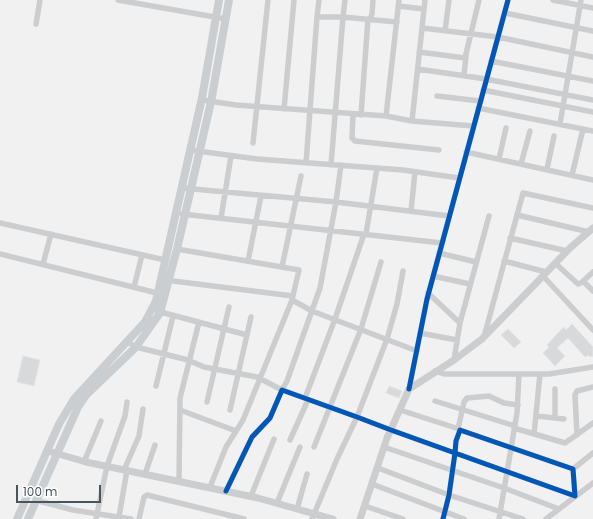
<!DOCTYPE html>
<style>
body{margin:0}
#map{position:relative;width:593px;height:519px;overflow:hidden;background:#f2f1f1;font-family:Poppins,sans-serif}
canvas{display:block}
.scale{position:absolute;left:16px;top:485px;width:85px;height:18px;box-sizing:border-box;border:2px solid #48555e;border-top:0;padding-left:5px;font-size:12px;line-height:14px;white-space:nowrap;color:#48555e;-webkit-text-stroke:3px #fff;paint-order:stroke}
</style>
<div id="map">
<canvas width="593" height="519"></canvas>
<div class="scale">100 m</div>
</div>
<script>
const g = document.querySelector('canvas').getContext('2d');
g.lineJoin = 'round';
function fill(path, color) {
  g.fillStyle = color;
  g.fill(path, 'evenodd');
}
function toPath(rows) {
  const path = new Path2D();
  for (const r of rows) {
    path.moveTo(r[0], r[1]);
    for (let i = 2; i < r.length; i += 2) path.lineTo(r[i], r[i + 1]);
  }
  return path;
}
function trace(path, color, width, dash) {
  g.strokeStyle = color;
  g.lineWidth = width;
  g.lineCap = dash ? 'butt' : 'round';
  g.setLineDash(dash || []);
  g.stroke(path);
}
const building = toPath([
 [572,324,593,347,593,356,590,357,588,355,585,357,568,338,557,348,565,356,555,366,543,353,549,347,547,345,557,334,564,327,566,330,572,324],
 [508,329,521,342,514,348,501,335,508,329],
 [23,356,40,360,34,386,17,382,23,356],
 [389,386,402,391,399,398,386,393,389,386]
]);
const minor = toPath([
 [118,0,226,19],
 [553,0,593,8],
 [398,6,424,9],
 [505,13,593,31],
 [317,17,319,0],
 [370,19,372,14,373,0],
 [36,24,40,0],
 [422,28,498,37,593,57],
 [445,31,449,0],
 [419,52,465,58,479,0],
 [491,61,593,81],
 [418,69,486,79,593,100],
 [464,75,466,56],
 [483,90,593,112],
 [437,96,480,101],
 [202,100,236,105,386,116,399,0],
 [478,108,593,131],
 [284,109,294,0],
 [353,114,352,138,355,141,439,150],
 [361,115,368,19],
 [386,116,412,121,425,0],
 [412,121,473,126],
 [560,124,581,0],
 [253,143,268,0],
 [190,150,257,159,403,170,459,178],
 [466,152,593,180],
 [499,159,506,128],
 [306,163,317,17,343,17,345,0],
 [521,164,530,131],
 [331,165,343,17,397,22],
 [547,169,554,136],
 [572,175,583,129],
 [182,188,336,202,449,216],
 [411,211,415,172],
 [182,214,442,243],
 [517,215,589,232],
 [221,218,231,156],
 [0,223,165,260],
 [366,234,377,168],
 [510,238,567,251],
 [177,249,299,270,292,300,312,311,417,351],
 [439,253,476,262],
 [0,254,157,293],
 [248,261,261,196],
 [504,261,546,272],
 [555,263,578,284,581,283,593,272],
 [43,264,51,234],
 [282,267,301,176],
 [433,276,470,284],
 [543,276,593,330],
 [165,280,293,296],
 [583,281,593,291],
 [134,287,142,255],
 [428,293,460,323,489,216],
 [157,311,247,335],
 [420,333,457,340],
 [484,337,523,193,593,208],
 [128,342,136,347,188,360,204,367,257,377,282,390,287,381,320,288,336,202,341,165],
 [454,360,460,323],
 [435,371,444,374,549,374,593,367],
 [156,386,173,316],
 [409,389,427,299,508,0],
 [305,398,335,319,364,234],
 [435,401,515,426],
 [207,402,229,307],
 [180,410,236,431],
 [230,410,251,317],
 [400,410,459,429],
 [536,416,564,419],
 [555,418,555,389],
 [514,428,565,443,593,423],
 [458,429,464,402,467,398,489,396,504,403,518,405],
 [534,434,540,374],
 [577,435,575,395,577,391,593,387],
 [290,440,308,400],
 [314,447,361,329,381,262],
 [384,447,504,488,559,509],
 [84,462,101,421],
 [378,468,449,495,523,519],
 [573,469,593,453],
 [124,470,139,436,143,409],
 [145,474,155,445],
 [179,481,180,398,199,322],
 [372,484,464,519],
 [210,487,226,447,243,420,292,300],
 [226,491,252,437,270,418,282,390,357,417,391,430,455,453,575,496,573,469,460,430,456,441,455,453,449,495,443,519],
 [251,496,274,439],
 [35,500,73,510,131,519],
 [277,503,300,447],
 [365,506,403,519],
 [297,509,307,474],
 [119,517,127,470],
 [96,519,107,466,125,416,127,402],
 [139,519,144,497,147,495,244,519],
 [312,519,337,459,357,417,387,339,397,304,403,271],
 [499,519,517,413,519,374],
 [546,519,593,483]
]);
const tertiary = toPath([
 [48,451,86,462,258,498,333,519],
 [360,519,387,438,409,389,454,360,482,339,570,248,593,228]
]);
const secondary = toPath([
 [17,519,59,424,74,399,145,322,156,301,202,98,219,0],
 [28,519,78,407,87,394,136,347,160,313,177,249,211,102,229,0]
]);
const cycleway = toPath([
 [409,389,427,299,508,0],
 [226,491,252,437,270,418,282,390,357,417,391,430,455,453,575,496,573,469,460,430,456,441,455,453,449,495,443,519]
]);
fill(building, '#d8d9da');
trace(building, '#e3e3e4', 1);
trace(minor, '#cbcdcf', 5.5);
trace(tertiary, '#cbcdcf', 7);
trace(secondary, '#cbced1', 8);
trace(cycleway, '#0057b8', 5);
</script>
